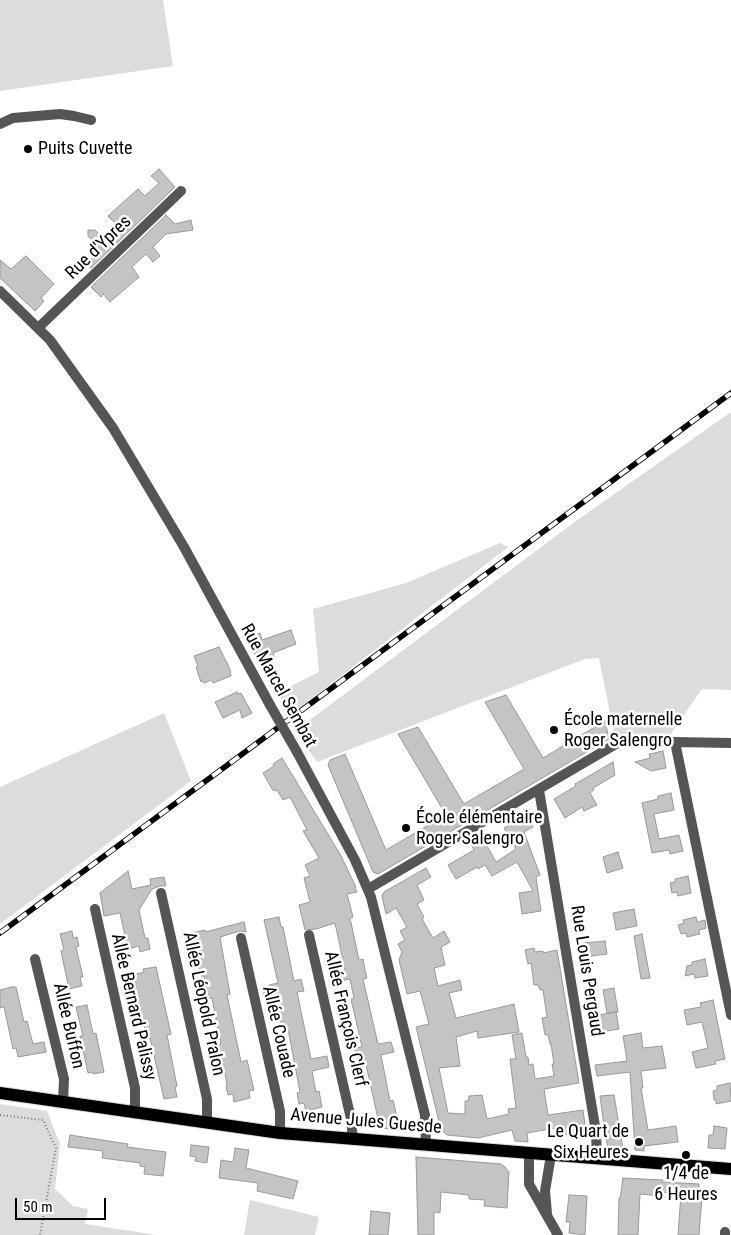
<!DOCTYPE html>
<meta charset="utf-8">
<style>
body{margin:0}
#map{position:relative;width:731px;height:1235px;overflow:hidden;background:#fff;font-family:"Roboto Condensed",sans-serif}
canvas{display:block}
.scale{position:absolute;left:15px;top:1198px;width:91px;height:22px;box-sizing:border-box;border:2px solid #000;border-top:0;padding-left:6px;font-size:15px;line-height:18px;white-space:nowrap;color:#000;-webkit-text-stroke:4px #fff;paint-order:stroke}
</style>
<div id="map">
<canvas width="731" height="1235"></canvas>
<div class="scale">50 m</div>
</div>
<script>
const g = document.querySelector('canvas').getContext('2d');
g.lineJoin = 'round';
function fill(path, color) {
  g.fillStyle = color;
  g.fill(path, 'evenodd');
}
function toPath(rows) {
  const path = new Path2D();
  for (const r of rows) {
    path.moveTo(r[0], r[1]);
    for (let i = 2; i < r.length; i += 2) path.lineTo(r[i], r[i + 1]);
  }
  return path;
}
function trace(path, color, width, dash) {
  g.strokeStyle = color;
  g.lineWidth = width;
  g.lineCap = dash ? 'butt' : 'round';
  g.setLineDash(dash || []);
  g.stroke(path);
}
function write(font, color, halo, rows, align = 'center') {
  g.font = font + ' "Roboto Condensed",sans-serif';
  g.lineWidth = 5;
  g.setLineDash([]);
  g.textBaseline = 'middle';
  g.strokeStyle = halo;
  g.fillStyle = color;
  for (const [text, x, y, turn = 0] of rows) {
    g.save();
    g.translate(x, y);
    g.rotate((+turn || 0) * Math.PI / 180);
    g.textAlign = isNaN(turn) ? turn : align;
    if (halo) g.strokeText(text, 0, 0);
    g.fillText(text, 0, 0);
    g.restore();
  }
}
const green = toPath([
 [0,0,163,0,173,66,0,91],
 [731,412,731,690,702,689,670,735,615,738,599,658,585,659,317,762,295,731,576,521],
 [500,543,508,547,292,714,277,693,319,672,313,609,406,583],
 [164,713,191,781,0,924,0,787],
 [0,1104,47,1111,60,1144,55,1189,73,1206,88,1209,85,1224,157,1235,0,1235],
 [250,1200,319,1217,315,1235,244,1235]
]);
const building = toPath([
 [159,169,175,187,91,268,86,264,98,251,93,246,95,243,88,236,88,230,95,230,102,237,116,224,108,216,109,215,138,189,145,196,159,183,151,176,159,169],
 [166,215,175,224,191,220,193,230,166,234,153,247,160,256,153,262,146,254,132,267,139,277,110,302,103,294,101,297,91,287,166,215],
 [26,256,54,284,41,298,44,301,35,311,0,278,0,260,11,269,26,256],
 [291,630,296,644,273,653,275,660,259,665,248,637,260,633,262,640,291,630],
 [219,647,230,669,231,676,213,683,212,680,204,683,203,681,201,682,196,667,198,666,194,656,219,647],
 [237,692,238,694,241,693,252,713,242,718,240,710,223,718,215,702,237,692],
 [506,695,543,758,605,721,609,739,378,874,373,872,328,765,330,760,345,754,386,850,446,815,398,734,418,727,464,804,524,769,485,702,506,695],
 [663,751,666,768,651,771,635,762,650,758,649,754,663,751],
 [282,758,340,854,356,887,355,888,357,892,347,894,353,917,350,918,359,960,363,959,365,970,367,978,363,979,378,1044,391,1042,394,1052,381,1055,390,1101,393,1100,400,1130,380,1128,365,1060,358,1062,354,1048,362,1047,351,999,354,999,350,979,332,983,329,973,345,970,335,923,316,929,305,930,299,905,310,902,304,878,310,876,305,865,319,858,303,831,307,830,290,797,283,800,277,790,275,791,272,789,263,773,274,766,273,764,282,758],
 [613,762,615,775,593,788,594,790,590,793,597,805,584,811,582,807,565,818,554,799,576,786,575,784,613,762],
 [671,793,674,810,654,814,659,839,679,835,683,851,670,854,669,850,652,853,642,803,658,799,658,796,671,793],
 [526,815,533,827,524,832,540,875,536,877,541,911,522,914,519,893,533,891,517,862,492,876,485,865,478,869,477,867,456,879,448,865,474,850,470,842,481,835,496,862,516,849,504,828,526,815],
 [618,852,623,868,607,873,603,857,618,852],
 [426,868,431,877,417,885,424,900,417,904,424,917,422,919,433,938,444,931,450,942,441,947,445,965,434,968,438,986,460,980,462,990,449,993,456,1018,514,1004,519,1032,478,1038,477,1031,456,1037,460,1066,439,1068,448,1113,465,1114,465,1101,468,1101,469,1096,482,1095,487,1119,509,1114,508,1109,516,1108,510,1059,516,1059,512,1035,522,1033,526,1057,528,1057,529,1065,533,1064,535,1079,554,1076,552,1064,554,1064,551,1044,550,1044,548,1035,545,1035,542,1018,547,1017,543,990,540,990,538,985,534,985,531,963,528,964,525,950,534,948,535,952,543,951,543,953,557,950,579,1083,544,1089,548,1115,583,1110,586,1132,566,1135,565,1128,550,1129,527,1133,528,1142,515,1141,512,1130,478,1138,447,1135,441,1130,416,1027,429,1024,420,991,407,994,399,960,402,952,398,944,405,940,400,931,407,927,396,908,386,914,382,896,384,892,426,868],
 [128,871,132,889,151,885,150,879,164,877,166,886,160,886,152,889,139,910,145,938,148,938,150,949,140,952,139,946,128,949,120,913,104,916,100,893,128,871],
 [688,876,691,893,678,896,677,892,672,893,670,883,675,882,675,879,688,876],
 [634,909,637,926,616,930,613,913,634,909],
 [279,917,281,927,283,927,294,981,301,979,304,991,297,992,311,1059,327,1056,329,1067,312,1071,316,1092,319,1091,322,1107,306,1111,304,1103,299,1104,297,1093,300,1092,288,1029,283,1031,276,1000,265,1002,263,993,270,992,269,985,278,983,264,920,279,917],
 [696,917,697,922,705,920,706,928,699,930,700,934,687,937,686,933,681,934,678,925,684,923,683,920,696,917],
 [244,922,246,932,240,931,220,937,230,994,227,995,239,1052,241,1062,247,1060,254,1090,249,1091,250,1098,234,1102,233,1094,228,1095,226,1086,227,1084,219,1044,221,1044,212,998,209,999,204,976,201,976,191,933,205,930,205,932,244,922],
 [72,931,73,938,77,937,79,946,76,947,83,977,80,977,82,986,69,989,61,951,64,950,60,934,72,931],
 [642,934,650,978,641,979,634,936,642,934],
 [605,941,607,954,584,957,583,943,605,941],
 [705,959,708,976,695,978,694,974,685,976,687,966,692,965,692,962,705,959],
 [156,967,171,1034,167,1035,177,1086,175,1087,177,1097,164,1099,150,1038,147,1039,140,1007,138,1007,132,975,144,972,143,969,156,967],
 [12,987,16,987,24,1022,27,1021,33,1044,44,1042,46,1052,18,1057,16,1048,13,1049,4,1007,0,1008,0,990,12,987],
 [614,988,618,1012,607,1013,603,990,614,988],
 [713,1000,725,1059,715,1061,716,1064,696,1068,692,1052,708,1048,702,1022,687,1025,684,1010,701,1007,700,1003,713,1000],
 [87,1005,93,1034,96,1033,104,1072,93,1074,93,1072,88,1073,80,1036,83,1036,76,1007,87,1005],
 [616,1012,619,1029,601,1032,598,1015,616,1012],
 [641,1033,643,1048,662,1046,666,1068,641,1071,643,1088,641,1088,648,1130,676,1126,678,1142,644,1146,644,1151,635,1150,630,1072,597,1076,595,1065,627,1061,623,1036,641,1033],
 [730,1083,731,1101,716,1104,716,1100,714,1100,713,1091,717,1090,717,1086,730,1083],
 [614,1095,623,1149,608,1148,605,1133,600,1096,614,1095],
 [714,1126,727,1128,725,1149,708,1148,709,1135,713,1135,714,1126],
 [70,1135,128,1144,127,1147,166,1152,163,1176,144,1174,145,1167,140,1166,140,1163,102,1158,103,1151,68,1147,70,1135],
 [191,1145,209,1147,207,1163,195,1161,196,1157,190,1156,191,1145],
 [235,1148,249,1150,246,1168,298,1181,293,1199,257,1191,258,1183,219,1178,221,1160,233,1162,235,1148],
 [416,1157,501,1164,505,1167,509,1172,507,1208,484,1206,485,1200,469,1199,469,1195,441,1192,440,1213,434,1212,434,1235,418,1235,416,1157],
 [623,1178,663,1180,662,1182,699,1184,698,1197,702,1197,699,1235,678,1235,681,1194,661,1192,661,1196,640,1194,638,1235,618,1235,619,1198,620,1199,623,1178],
 [569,1195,587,1196,585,1235,569,1233,570,1222,566,1222,569,1195],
 [371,1211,390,1213,388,1235,369,1235,371,1211]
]);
const path = toPath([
 [0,1115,43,1120,56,1148,40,1235]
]);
const street = toPath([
 [0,124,13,118,60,114,74,116,91,120],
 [0,291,50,340,113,428,184,547,270,705],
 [38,328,181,191],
 [731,743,675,742,731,1015],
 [297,752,355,860,371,897,425,1115,426,1145],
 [539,790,596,1132,597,1158],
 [368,889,616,744],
 [161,893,207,1099,207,1122],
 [95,909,135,1088,135,1112],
 [309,935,351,1119,353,1140],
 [241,938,280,1111,280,1133],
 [35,959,64,1079,63,1102],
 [529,1153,529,1184,558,1235],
 [547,1214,545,1191,551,1155],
 [725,1235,725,1232]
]);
const primary = toPath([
 [0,1093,280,1133,731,1169]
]);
const rail = toPath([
 [0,933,731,393]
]);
const streetBridge = toPath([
 [270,705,297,752]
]);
const markers = [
 [28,149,5,"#000"],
 [554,730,5,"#000"],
 [406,828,5,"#000"],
 [639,1142,5,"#000"],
 [686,1155,5,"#000"]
];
const poiNames = [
 ["Puits Cuvette",38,149],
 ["École maternelle",564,720],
 ["Roger Salengro",564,741],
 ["École élémentaire",416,818],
 ["Roger Salengro",416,839],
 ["Le Quart de",629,1132,"right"],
 ["Six Heures",629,1153,"right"],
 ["1/4 de",686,1174,"center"],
 ["6 Heures",686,1195,"center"]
];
const streetNames = [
 ["Rue d'Ypres",99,248,-44],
 ["Rue Marcel Sembat",278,686,61],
 ["Rue Louis Pergaud",586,971,81],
 ["Allée Léopold Pralon",203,1004,78],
 ["Allée Bernard Palissy",133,1007,77],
 ["Allée François Clerf",345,1019,77],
 ["Allée Buffon",68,1026,77],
 ["Allée Couade",278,1032,77],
 ["Avenue Jules Guesde",366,1122,5]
];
fill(green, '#dcdcdc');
fill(building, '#c4c4c4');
trace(building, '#999', 1);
trace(primary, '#dbdbdb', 14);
trace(path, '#777', 2, [1, 2.5]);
trace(street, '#555', 10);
trace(primary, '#000', 12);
trace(rail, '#000', 5.5);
trace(rail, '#fff', 4, [11]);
trace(streetBridge, '#555', 10);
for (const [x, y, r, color] of markers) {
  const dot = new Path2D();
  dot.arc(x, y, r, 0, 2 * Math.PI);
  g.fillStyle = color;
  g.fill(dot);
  trace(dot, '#fff', 2);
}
write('18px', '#000', '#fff', poiNames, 'left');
write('18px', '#000', '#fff', streetNames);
</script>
